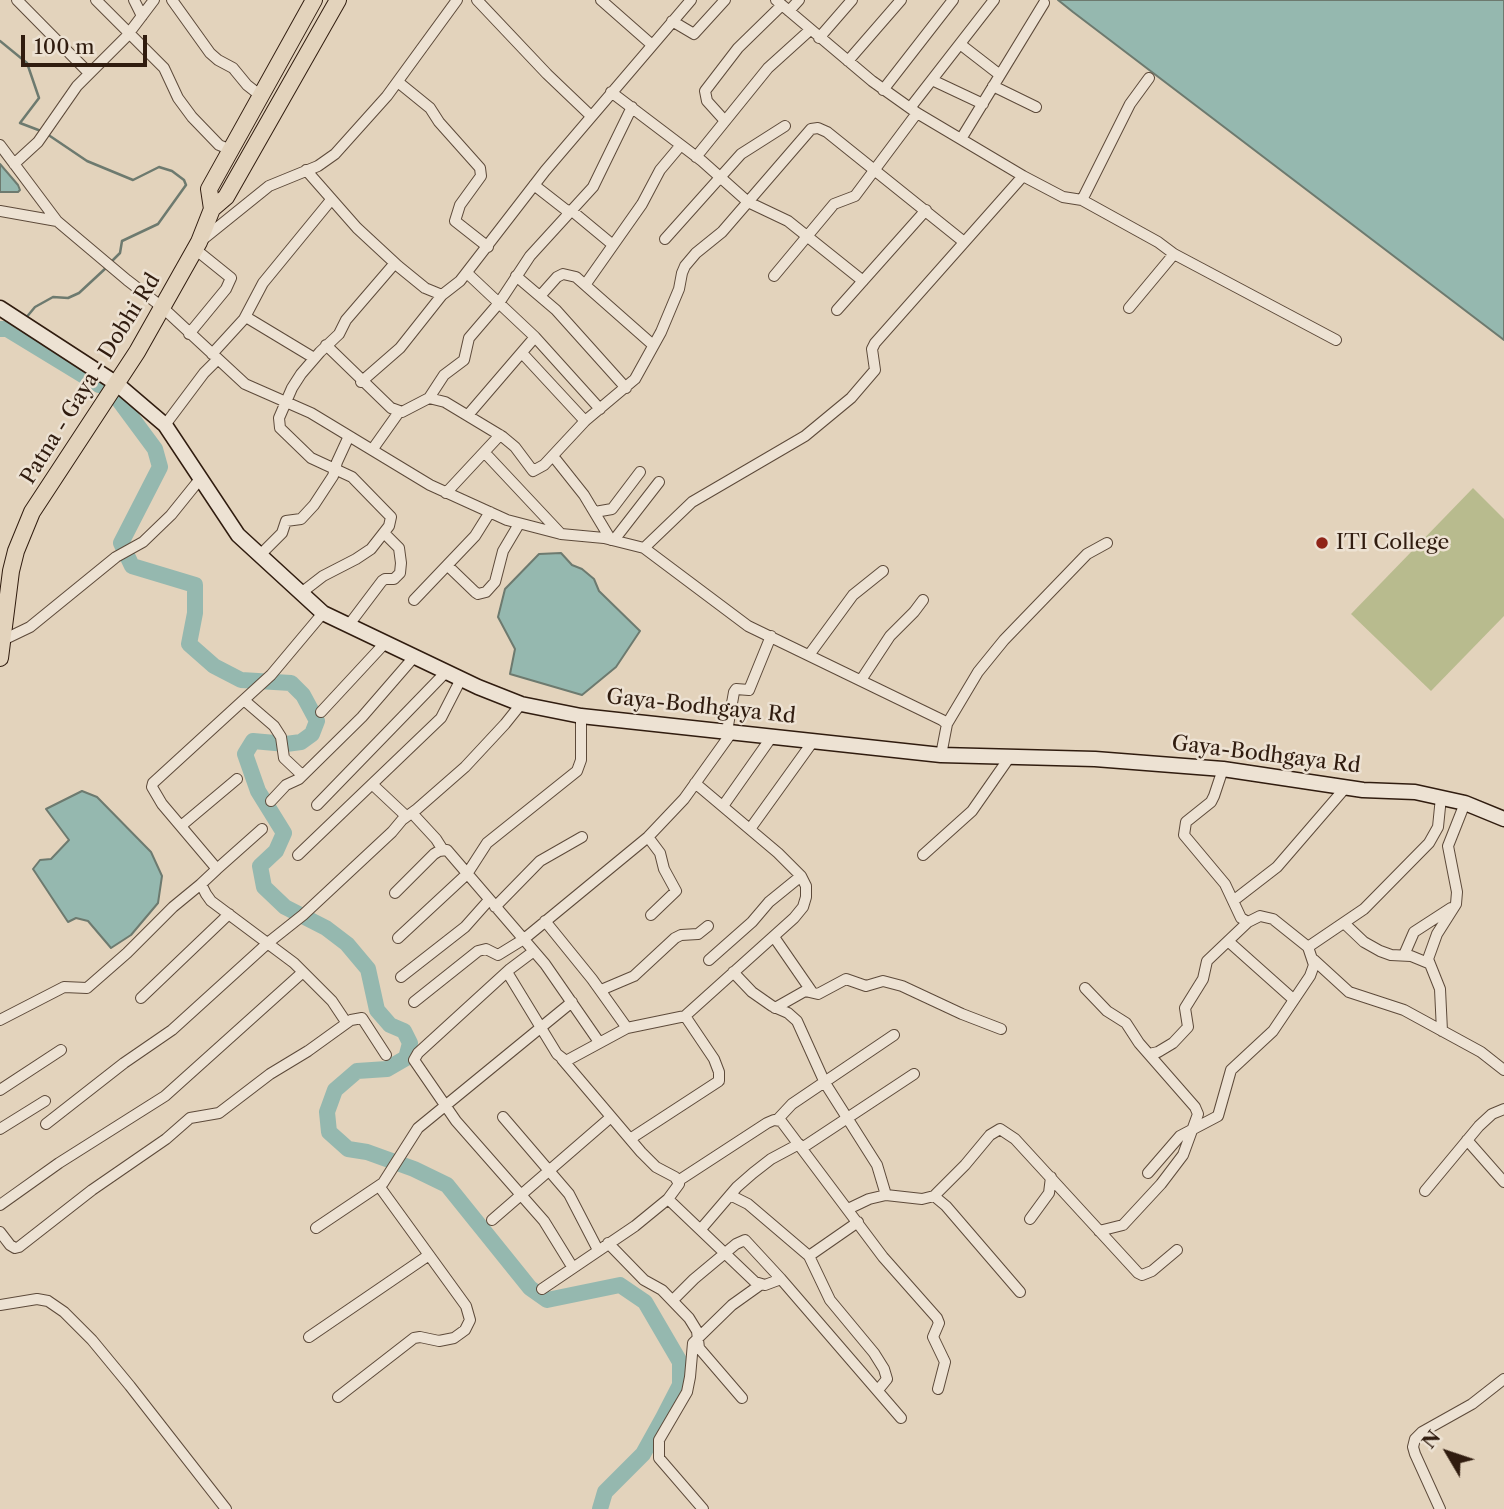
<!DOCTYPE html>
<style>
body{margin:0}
#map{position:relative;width:1504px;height:1509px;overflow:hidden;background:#e3d3bc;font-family:"Libre Caslon Text",serif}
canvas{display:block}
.north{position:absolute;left:1413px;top:1418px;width:70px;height:70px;-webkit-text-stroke:5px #ede2d3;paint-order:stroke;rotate:309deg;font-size:19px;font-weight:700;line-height:28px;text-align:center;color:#301c0f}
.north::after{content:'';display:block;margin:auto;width:24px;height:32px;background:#301c0f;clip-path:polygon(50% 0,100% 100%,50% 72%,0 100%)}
.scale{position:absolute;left:21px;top:35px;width:126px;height:32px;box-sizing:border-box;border:4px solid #301c0f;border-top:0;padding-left:9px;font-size:21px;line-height:24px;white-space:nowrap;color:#301c0f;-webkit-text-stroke:5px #ede2d3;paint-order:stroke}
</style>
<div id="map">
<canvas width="1504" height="1509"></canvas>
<div class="north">N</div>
<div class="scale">100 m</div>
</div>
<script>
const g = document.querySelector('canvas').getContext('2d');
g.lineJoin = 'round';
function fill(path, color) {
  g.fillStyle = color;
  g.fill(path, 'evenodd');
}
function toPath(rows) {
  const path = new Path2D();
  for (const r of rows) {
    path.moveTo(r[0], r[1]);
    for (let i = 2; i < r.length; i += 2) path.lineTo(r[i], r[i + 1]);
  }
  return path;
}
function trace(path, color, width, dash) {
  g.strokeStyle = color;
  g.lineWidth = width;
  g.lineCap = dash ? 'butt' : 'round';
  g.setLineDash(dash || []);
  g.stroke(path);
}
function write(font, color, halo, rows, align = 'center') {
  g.font = font + ' "Libre Caslon Text",serif';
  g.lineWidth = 5;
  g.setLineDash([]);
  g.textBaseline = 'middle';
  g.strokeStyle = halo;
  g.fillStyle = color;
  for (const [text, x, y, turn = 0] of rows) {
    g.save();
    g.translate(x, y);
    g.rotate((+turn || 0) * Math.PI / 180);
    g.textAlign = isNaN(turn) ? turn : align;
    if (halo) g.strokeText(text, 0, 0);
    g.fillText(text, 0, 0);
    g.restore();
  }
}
const green = toPath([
 [1473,488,1504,519,1504,616,1431,691,1351,614]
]);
const water = toPath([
 [1058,0,1504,0,1504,340,1073,12,1058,0],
 [0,164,18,185,20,190,18,192,0,192,0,164],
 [561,553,572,565,582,569,594,579,599,591,640,631,616,667,582,695,510,674,515,649,498,617,505,589,539,554,561,553],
 [82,791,97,797,151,852,162,876,158,903,131,935,111,948,88,921,76,918,68,922,33,869,40,860,51,859,69,840,46,809,82,791]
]);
const stream = toPath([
 [0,41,27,63,39,98,20,123,41,131],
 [47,134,87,161,133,180,159,167,172,171,184,180,186,185,158,224,122,241,120,253,111,262],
 [25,319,35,307,53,297,68,298,79,293,107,267],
 [14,333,18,327]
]);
const river = toPath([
 [0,329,7,329,99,385],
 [118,399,155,449,160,467,121,543,132,566,195,585,195,613,189,644,214,666,241,680,291,683,303,695,317,721,312,734,301,742,286,744,253,741,245,754,258,791,284,833,276,851,260,866,264,887,285,907,326,928,347,944,368,969,377,1010,390,1025,404,1031,410,1043,406,1058,387,1069,357,1071,335,1090,327,1112,329,1132,348,1149,367,1152,414,1169,447,1185,530,1288,547,1300,620,1285,645,1302,680,1362,680,1385,663,1418,643,1454,605,1492,600,1509]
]);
const street = toPath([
 [17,0,89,73],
 [96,0,164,68,178,98,192,117,219,145,231,150],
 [134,0,142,16],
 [172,0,210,53,218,60,233,68,247,85,261,96],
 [477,0,547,74,591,116],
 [601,0,651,44],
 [776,0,872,81,917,113,1023,176,1063,197,1082,200,1158,242,1174,254,1336,340],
 [789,11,799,0],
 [672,21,694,34,725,0],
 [819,38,852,0],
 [960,44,1000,75],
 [848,61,901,0],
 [932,80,983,104],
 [398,82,430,108,439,122,480,168,481,176,460,205,455,221,488,247],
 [993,86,1036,107],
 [883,90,953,0],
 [611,92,702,161,748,202,788,221,863,281],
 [910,108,994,0],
 [725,121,707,101,705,91,738,48,782,5],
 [961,139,1044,3],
 [0,145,57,221,0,211],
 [696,157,768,68,810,30],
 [14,164,38,142,77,86,126,37,154,0],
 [306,170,357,228,398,266,425,288,442,295,460,281,545,171,691,0],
 [534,185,566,210,572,211,613,245],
 [1082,200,1130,104,1149,78],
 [57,221,127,280,162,307,245,384,311,413,430,485,507,520,561,534,604,538,644,548,692,502,805,436,851,398,875,370,872,349,875,343,1023,176],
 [665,239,741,154,785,126],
 [202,240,269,186,318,166,335,154,387,96,457,0],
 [467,273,535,337,600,409],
 [516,276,556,310,626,388],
 [774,276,834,204,855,196,917,113],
 [585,285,642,204,660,170,681,145],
 [541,295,557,277,563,274,576,277,653,345],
 [1129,308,1174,254],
 [837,310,926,210],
 [246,317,314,358],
 [189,334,226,289,231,278,195,249],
 [326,345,391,408,402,412,429,398,445,402,503,437,515,447,533,471,544,465,585,421,635,379,661,332,679,289,682,273,685,266,696,253,722,232,811,129,818,128,827,132,964,242],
 [522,353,585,421],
 [212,354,244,319,263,283,331,200],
 [361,382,400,348,442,295],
 [429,398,444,375,464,360,469,338,499,303,530,256,593,187,632,107],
 [468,415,535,337],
 [165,425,204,373,218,359],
 [372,450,399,412],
 [485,453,561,534],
 [553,456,584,495,611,540],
 [446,493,500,435],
 [595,512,612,509,640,472],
 [614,540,659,482],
 [644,548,748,626,942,720,947,724,941,755],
 [259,556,282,533,286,521,301,519,314,505,333,476,337,462,349,436],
 [448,566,475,592,478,594,486,592,495,582,503,551,519,524],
 [301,593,323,576,356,559,371,549,389,526,391,517,352,477,311,458,280,428,279,418,292,388,301,374,320,352,339,334,346,320,395,263],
 [414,600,475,536,490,512],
 [323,613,271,675,153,783,152,787,162,804,217,869,201,884,206,894,211,901,294,963,332,1001,346,1022],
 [348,626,382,581,385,579,394,579,400,573,401,563,399,548,384,533],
 [3,640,30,627,116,557,143,542,171,515,200,479],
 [809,655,853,595,883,571],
 [861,680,890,636,914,612,923,600],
 [245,701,274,726,281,737,284,758,302,775],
 [321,712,385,643],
 [947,724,978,672,1004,640,1087,554,1107,543],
 [727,731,734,692,736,689,749,690,771,636],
 [373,785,406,816],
 [271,801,286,785,299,779,362,717,414,657],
 [317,805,446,672],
 [723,806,773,735],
 [412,813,436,839,443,850],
 [181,826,237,779],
 [750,829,814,740],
 [648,837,660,853,664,869,676,891,651,915],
 [298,855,441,718,461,679],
 [923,855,972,811,1009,758],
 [217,869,262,829],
 [395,893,434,854,439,851,447,850,545,964,599,1042],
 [1233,901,1277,867,1346,787],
 [495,907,540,861,582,837],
 [545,921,592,979,627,1028],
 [1344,923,1364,942,1380,951,1391,955,1411,956,1428,963],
 [774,937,812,992],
 [398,938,467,874,487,843,577,771,581,760,581,716],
 [1228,941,1293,999],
 [1308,947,1364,909,1429,843,1438,827,1441,797],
 [534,951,510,969,418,1053,414,1060,456,1121,544,1221,573,1268],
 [1404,955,1414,932,1451,908],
 [709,960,752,922,769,902,801,876],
 [1314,960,1349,992,1404,1010,1481,1052,1504,1070],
 [507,972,557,1054,566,1061,627,1028,685,1016,794,918,803,907,806,897,806,886,801,876,778,853,695,783],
 [733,972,752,992,772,1006,788,1013,797,1021,825,1083,877,1165,886,1195],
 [401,977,465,927,489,900],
 [1085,988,1107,1011,1126,1023,1139,1043,1195,1107,1198,1114,1183,1155,1161,1184,1123,1225,1099,1231],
 [601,990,634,976,675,938,681,935,698,934,708,926],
 [141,998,229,914],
 [414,1002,478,951,486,949,498,955,524,939,648,837,684,799,732,732],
 [775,1008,805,991,818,994,846,979,866,986,883,981,902,986,962,1014,1001,1029],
 [0,1020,64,987,87,988,127,953,173,907,201,884],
 [1442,1031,1440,989,1428,959,1437,934,1456,904,1457,892,1448,846,1465,803],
 [1149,1054,1158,1052,1173,1043,1188,1027,1185,1008,1203,979,1207,961,1248,922],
 [0,1090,61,1050],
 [503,1117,569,1194,598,1250],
 [778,1119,792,1104,894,1035],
 [46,1124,124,1063,172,1030,269,942,303,915,392,832,402,820,417,809,465,767,505,724,521,704],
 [0,1129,45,1101],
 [630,1139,719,1081,719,1072,714,1059,685,1016],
 [1467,1140,1504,1182],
 [802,1148,914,1074],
 [1148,1173,1180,1136,1218,1116,1231,1070,1273,1031,1310,976,1314,965,1308,947,1273,919,1260,916,1248,922,1241,918,1225,884,1184,835,1186,822,1211,802,1214,796,1223,769],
 [678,1181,767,1123,774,1120,781,1121,883,1257,937,1318,939,1323,933,1337,945,1362,938,1389],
 [1425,1191,1479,1126,1492,1114,1504,1109],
 [730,1195,748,1204,809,1256,830,1300,874,1353,884,1369,887,1379,878,1390],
 [934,1196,965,1165,990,1135,1000,1129,1015,1139,1138,1273,1142,1275,1152,1271,1177,1250],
 [668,1199,755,1282,765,1285,781,1279],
 [0,1205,59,1163,165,1096,303,972],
 [848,1209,869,1199,886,1195,922,1199,934,1196,946,1206,1020,1292],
 [1030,1219,1049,1193,1051,1177],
 [492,1220,611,1117],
 [316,1228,383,1183,418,1128,572,1002],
 [701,1229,737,1187,753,1173,771,1159,799,1144],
 [0,1232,10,1245,15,1248,19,1247,92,1190,166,1139,190,1118,219,1113,270,1074,308,1051,351,1020,362,1018,386,1055],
 [608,1243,644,1280,662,1290,689,1318,697,1331,699,1348,742,1398],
 [809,1256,858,1222],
 [542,1289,635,1226,668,1199,679,1184,675,1177,656,1167,641,1152,562,1059],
 [673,1300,694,1279,736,1244,745,1240,781,1279,901,1418],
 [0,1305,37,1299,48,1301,64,1312,92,1340,130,1386,226,1509],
 [309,1337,429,1255],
 [338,1397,414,1338,420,1337,439,1341,454,1338,465,1330,470,1320,466,1306,379,1186],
 [703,1509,659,1458,659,1440,687,1392,690,1377,693,1343,732,1305,760,1285],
 [1440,1509,1415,1454,1413,1447,1415,1439,1422,1432,1472,1404,1504,1379]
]);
const secondary = toPath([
 [0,308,117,384,165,425,238,535,323,613,478,687,521,704,581,716,941,755,1095,759,1223,769,1363,790,1415,792,1465,803,1504,819]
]);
const primary = toPath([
 [212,209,209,189,314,0],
 [0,658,11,571,16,551,32,512,137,352,199,242,212,209,226,197,338,0]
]);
const markers = [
 [1322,543,7,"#8f2418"]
];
const streetNames = [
 ["Patna - Gaya - Dobhi Rd",91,379,-58],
 ["Gaya-Bodhgaya Rd",701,707,6],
 ["Gaya-Bodhgaya Rd",1266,755,7]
];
const poiNames = [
 ["ITI College",1336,543]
];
fill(green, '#b8bb8e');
fill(water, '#95b8af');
trace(water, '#6d7a6f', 2);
trace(stream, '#6d7a6f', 2.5);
trace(river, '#95b8af', 16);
trace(street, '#5d4a3a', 12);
trace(secondary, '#301c0f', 17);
trace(primary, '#301c0f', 18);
trace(street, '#ede2d3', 10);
trace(secondary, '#ede2d3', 14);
trace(primary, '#e3d3bc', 16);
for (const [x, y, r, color] of markers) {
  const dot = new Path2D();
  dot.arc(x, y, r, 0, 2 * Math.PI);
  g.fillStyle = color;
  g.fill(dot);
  trace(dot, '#ede2d3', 2.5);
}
write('21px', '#301c0f', '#ede2d3', streetNames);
write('21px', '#301c0f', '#ede2d3', poiNames, 'left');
</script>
